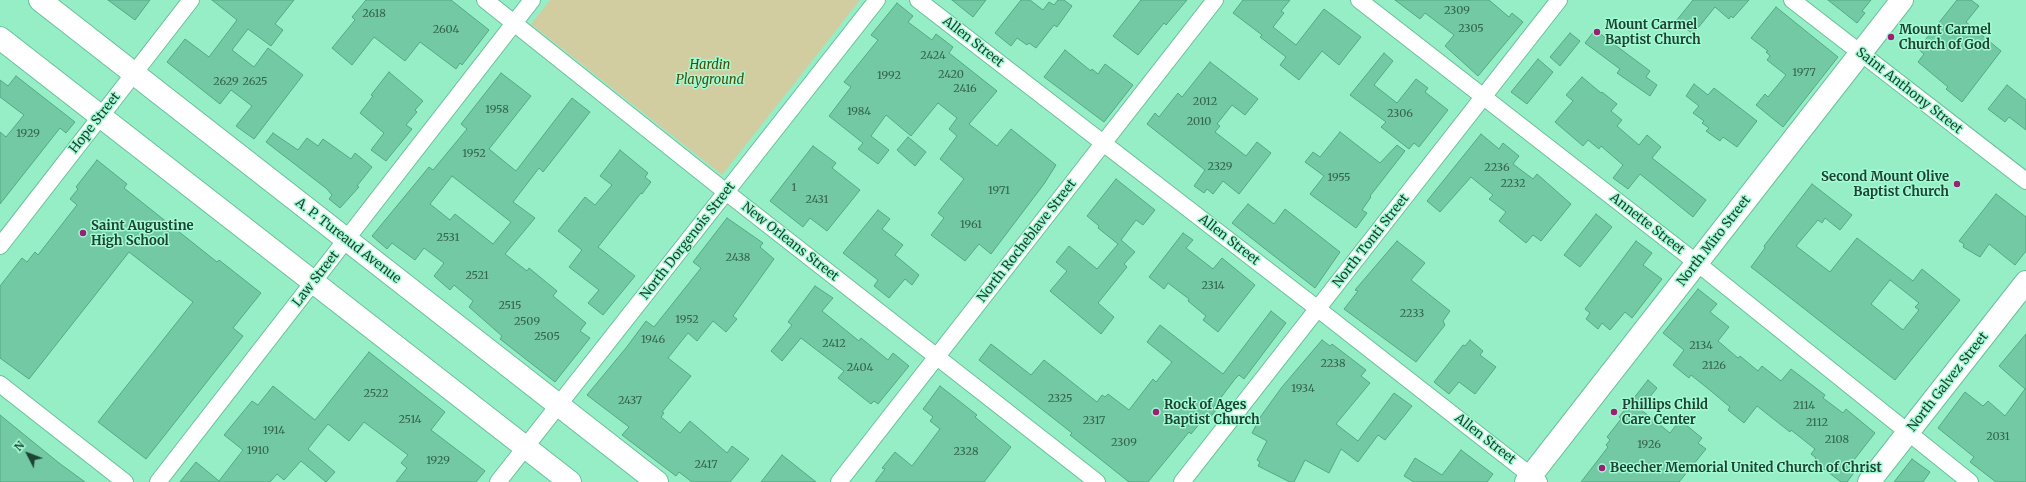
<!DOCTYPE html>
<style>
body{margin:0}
#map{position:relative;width:2026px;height:482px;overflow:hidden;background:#96eec6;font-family:Merriweather,serif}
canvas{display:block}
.north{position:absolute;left:8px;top:434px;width:40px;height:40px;-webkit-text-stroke:3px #a3fbd3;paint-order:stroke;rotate:312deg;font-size:11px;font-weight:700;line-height:16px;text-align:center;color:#1e4233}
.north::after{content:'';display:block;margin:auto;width:14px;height:18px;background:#1e4233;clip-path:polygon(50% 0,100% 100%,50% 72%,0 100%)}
</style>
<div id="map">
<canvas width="2026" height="482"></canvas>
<div class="north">N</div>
</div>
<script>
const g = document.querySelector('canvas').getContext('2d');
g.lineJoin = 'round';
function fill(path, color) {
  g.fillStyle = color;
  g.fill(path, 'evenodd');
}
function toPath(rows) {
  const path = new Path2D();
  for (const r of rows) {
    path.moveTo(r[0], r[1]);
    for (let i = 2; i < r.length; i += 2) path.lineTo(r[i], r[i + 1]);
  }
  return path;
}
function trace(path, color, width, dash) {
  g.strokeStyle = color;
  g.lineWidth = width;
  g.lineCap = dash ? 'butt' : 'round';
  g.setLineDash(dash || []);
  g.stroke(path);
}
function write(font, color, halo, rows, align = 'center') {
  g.font = font + ' Merriweather,serif';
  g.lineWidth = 3;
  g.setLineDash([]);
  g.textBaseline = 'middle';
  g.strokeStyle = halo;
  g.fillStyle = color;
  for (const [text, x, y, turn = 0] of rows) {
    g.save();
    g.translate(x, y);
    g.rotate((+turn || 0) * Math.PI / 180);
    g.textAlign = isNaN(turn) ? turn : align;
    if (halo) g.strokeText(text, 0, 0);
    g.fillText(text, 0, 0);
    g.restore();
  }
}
const green = toPath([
 [550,0,860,0,722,175,531,24]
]);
const building = toPath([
 [108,0,150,0,135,20,108,0],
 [212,0,294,0,275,24,283,30,271,46,248,29,232,50,254,67,268,48,303,75,254,139,236,126,252,106,231,90,220,104,167,62,185,39,209,57,237,20,212,0],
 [366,0,451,0,489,30,462,65,460,63,456,69,420,42,405,61,374,37,352,65,332,48,355,20,352,17,366,0],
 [952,0,986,0,973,17,952,0],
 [1021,0,1030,0,1043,10,1049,2,1054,5,1058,0,1064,0,1072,6,1057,27,1054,25,1036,48,1029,43,1027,45,1017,38,1011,46,995,33,1021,0],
 [1141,0,1187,0,1166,25,1164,23,1138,55,1113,36,1141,0],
 [1243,0,1290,0,1281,11,1284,13,1273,27,1296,45,1324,9,1361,37,1339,65,1322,51,1299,80,1280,65,1286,57,1260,37,1262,35,1233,13,1243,0],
 [1395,0,1489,0,1509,17,1512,13,1523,22,1478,76,1445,46,1454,35,1425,13,1420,19,1395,0],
 [1693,0,1749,0,1733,18,1731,16,1729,19,1715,7,1693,34,1676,21,1693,0],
 [1828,0,1871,0,1862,11,1865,13,1857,23,1828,0],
 [1957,0,1971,0,1979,6,1966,22,2001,51,1962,102,1946,89,1948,87,1918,62,1924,54,1918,49,1957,0],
 [897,3,913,16,908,22,932,40,936,34,953,47,949,53,997,91,969,124,997,146,1011,129,1056,165,1044,184,991,254,979,244,965,261,931,235,944,218,938,213,964,179,940,159,957,136,949,129,957,118,938,103,911,136,886,115,871,136,889,150,878,164,858,149,863,143,829,116,851,87,844,82,878,40,871,35,897,3],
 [1776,7,1838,57,1783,127,1756,105,1765,94,1768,97,1786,75,1767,60,1770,56,1766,52,1768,51,1751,38,1776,7],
 [1595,30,1650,71,1646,77,1657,85,1650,96,1617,73,1620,69,1585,43,1595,30],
 [1570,33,1580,41,1560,66,1550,57,1570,33],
 [1065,50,1091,71,1092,69,1098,74,1105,64,1133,85,1104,122,1044,77,1065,50],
 [1384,53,1393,61,1374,85,1397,103,1416,79,1428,88,1425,92,1448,110,1419,147,1414,143,1409,149,1381,127,1386,122,1350,95,1384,53],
 [1538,59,1553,72,1527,104,1511,92,1538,59],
 [1210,62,1258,99,1245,115,1232,105,1217,124,1220,126,1215,132,1246,156,1257,142,1271,153,1239,194,1223,181,1213,194,1207,189,1204,193,1194,186,1205,170,1147,124,1155,113,1159,117,1178,93,1182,97,1210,62],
 [389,72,423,101,415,110,417,112,406,125,412,129,386,161,371,150,384,133,360,113,373,96,371,95,389,72],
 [501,73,531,96,489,149,516,171,572,98,590,112,543,172,539,168,513,202,535,218,505,254,527,271,529,268,557,291,553,296,586,323,580,331,590,338,555,382,500,339,502,336,469,307,473,301,454,285,450,290,434,276,444,263,424,248,415,260,392,243,387,249,372,236,429,167,433,170,467,129,461,124,501,73],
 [452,176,511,222,493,244,455,214,450,220,430,204,452,176],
 [16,76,75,122,66,133,60,128,0,204,0,132,6,137,24,115,0,97,0,80,8,86,16,76],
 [1582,77,1601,93,1602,92,1617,104,1611,111,1622,120,1617,126,1639,145,1647,135,1661,147,1652,158,1706,200,1693,217,1640,174,1628,189,1613,178,1623,165,1601,146,1599,149,1588,140,1583,146,1555,122,1573,101,1566,95,1582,77],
 [1694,84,1708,95,1714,88,1757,121,1737,147,1723,137,1720,141,1706,131,1709,128,1702,123,1704,121,1693,113,1699,106,1686,96,1694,84],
 [2007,85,2026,100,2026,130,2009,117,2005,122,1988,109,2007,85],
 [1340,132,1380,163,1397,145,1405,151,1370,196,1371,197,1362,210,1367,213,1356,228,1310,194,1324,176,1305,162,1313,152,1320,157,1340,132],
 [273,133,298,150,307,138,318,146,323,139,351,159,355,153,372,167,357,186,359,187,340,208,329,199,332,195,327,189,266,142,273,133],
 [1481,134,1499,149,1503,143,1519,156,1513,164,1533,179,1537,174,1571,204,1541,241,1533,235,1526,243,1499,221,1506,212,1489,199,1493,195,1471,177,1440,212,1427,201,1481,134],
 [908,137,926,152,915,166,897,150,908,137],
 [813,146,836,163,832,168,860,190,827,231,810,218,803,227,770,201,813,146],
 [620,150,648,173,645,177,651,182,642,194,641,193,598,247,635,276,603,315,588,303,599,290,569,267,582,250,558,231,585,197,595,205,612,185,600,176,620,150],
 [97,160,127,184,124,188,217,262,219,260,261,293,233,328,243,336,146,459,98,422,193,302,129,252,29,379,0,358,0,286,22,258,27,262,35,252,38,255,77,205,70,199,78,189,76,187,97,160],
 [1116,179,1155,210,1143,225,1136,220,1121,240,1135,252,1124,264,1127,267,1098,303,1114,317,1101,334,1050,291,1067,271,1056,262,1069,246,1097,269,1118,244,1098,228,1099,226,1087,216,1116,179],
 [1812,184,1852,215,1840,230,1825,218,1822,223,1818,220,1796,246,1830,272,1857,238,1913,281,1922,269,1960,300,1895,380,1751,267,1765,248,1764,246,1812,184],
 [1890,280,1919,303,1915,307,1919,310,1903,330,1871,304,1890,280],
 [1996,194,2026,217,2026,251,2015,265,1989,244,1980,257,1963,247,1964,244,1959,241,1996,194],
 [1248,204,1274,224,1285,209,1340,252,1315,288,1232,223,1248,204],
 [878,210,890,219,882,229,903,245,895,255,919,275,912,285,905,279,889,298,874,286,878,280,843,253,878,210],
 [1596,214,1612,227,1580,267,1564,255,1596,214],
 [727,218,763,243,760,247,774,259,733,316,737,319,726,332,713,321,697,341,688,333,668,358,691,376,662,412,664,413,661,417,680,433,690,421,727,453,732,446,749,459,730,482,692,482,679,472,676,476,622,435,629,427,587,395,626,348,646,321,654,327,701,268,693,262,727,218],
 [1183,233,1193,240,1186,248,1213,269,1222,258,1255,285,1218,332,1203,320,1206,316,1188,301,1189,299,1168,283,1164,289,1149,277,1183,233],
 [1397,241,1425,263,1411,280,1450,311,1443,321,1445,325,1416,362,1344,309,1358,291,1355,290,1397,241],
 [1636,241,1652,253,1643,265,1662,279,1632,318,1625,312,1610,330,1602,323,1598,329,1586,319,1590,313,1585,309,1636,241],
 [815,286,833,298,822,311,859,341,861,338,888,360,893,353,909,366,878,404,874,401,871,404,838,378,844,371,801,338,782,361,771,351,792,325,788,322,815,286],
 [1698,289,1717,304,1710,312,1729,327,1718,341,1738,358,1740,356,1758,371,1762,366,1781,381,1791,369,1825,395,1823,398,1843,413,1846,409,1875,433,1850,465,1856,470,1847,482,1841,482,1824,469,1823,471,1812,463,1816,458,1811,454,1815,449,1791,430,1790,432,1757,406,1744,423,1728,410,1730,407,1711,391,1691,375,1689,378,1673,365,1684,350,1663,333,1698,289],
 [1271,311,1286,323,1244,379,1239,375,1235,379,1213,408,1216,410,1208,420,1205,417,1191,434,1189,432,1148,482,1129,482,1070,435,1072,433,979,360,991,344,1031,375,1044,360,1097,402,1102,395,1105,397,1108,394,1129,410,1153,379,1156,382,1172,362,1147,342,1160,325,1223,374,1271,311],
 [2026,334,2026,482,1996,482,1970,462,1974,457,1938,428,1965,392,1983,406,1988,401,2005,416,2025,389,1999,366,2026,334],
 [1322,340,1330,346,1332,344,1366,370,1361,376,1370,383,1336,424,1358,441,1394,393,1412,406,1385,440,1378,435,1358,462,1341,449,1329,473,1305,460,1294,482,1290,482,1258,466,1260,462,1257,460,1267,441,1252,433,1261,416,1282,387,1322,340],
 [1470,340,1483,351,1480,355,1496,367,1475,394,1459,382,1449,394,1434,382,1463,345,1465,346,1470,340],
 [369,352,445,412,431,430,485,471,476,482,396,482,407,468,401,463,408,455,364,422,349,441,328,424,308,449,335,472,326,482,301,461,284,480,277,474,270,482,180,482,196,462,219,481,243,450,224,435,252,401,258,405,273,386,315,420,369,352],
 [1648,380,1657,388,1640,409,1670,433,1680,420,1702,438,1698,443,1706,449,1679,482,1581,482,1608,447,1606,445,1610,440,1607,437,1621,419,1619,417,1648,380],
 [940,386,977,415,975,417,1011,447,984,482,875,482,885,469,882,468,895,452,912,466,940,429,930,421,933,417,923,409,940,386],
 [0,415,59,463,85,482,0,482,0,415],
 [1461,450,1493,474,1487,482,1414,482,1404,476,1415,458,1442,475,1461,450],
 [782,455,816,482,761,482,782,455],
 [1912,459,1930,472,1923,482,1894,482,1912,459]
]);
const street = toPath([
 [485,0,726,192,1097,482],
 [918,0,1318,309,1539,482],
 [1359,0,1697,263,1970,482],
 [1792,0,2026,181],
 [0,246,191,0],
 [0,384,125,482],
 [158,482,532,0],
 [498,482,877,0],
 [839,482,1215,0],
 [1182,482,1559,0]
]);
const secondary = toPath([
 [40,0,657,482],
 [0,38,570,482],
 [1526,482,1902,0],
 [1869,482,2026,282]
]);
const markers = [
 [1597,32,4,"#9c1f76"],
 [1891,37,4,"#9c1f76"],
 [1957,184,4,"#9c1f76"],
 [83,233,4,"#9c1f76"],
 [1156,412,4,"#9c1f76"],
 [1614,412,4,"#9c1f76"],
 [1602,468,4,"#9c1f76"]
];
const numberNames = [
 ["2309",1457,11],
 ["2618",374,14],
 ["2305",1471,29],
 ["2604",446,30],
 ["2424",933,56],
 ["1977",1804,73],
 ["2420",951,75],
 ["1992",889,76],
 ["2629",226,82],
 ["2625",255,82],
 ["2416",965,89],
 ["2012",1205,102],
 ["1958",497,110],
 ["1984",859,112],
 ["2306",1400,114],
 ["2010",1199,122],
 ["1929",28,134],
 ["1952",474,154],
 ["2329",1220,167],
 ["2236",1497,168],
 ["1955",1339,178],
 ["2232",1513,184],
 ["1",794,188],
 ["1971",999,191],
 ["2431",817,200],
 ["1961",971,225],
 ["2531",448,238],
 ["2438",738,258],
 ["2521",477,276],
 ["2314",1213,286],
 ["2515",510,306],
 ["2233",1412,314],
 ["1952",687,320],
 ["2509",527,322],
 ["2505",547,337],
 ["1946",653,340],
 ["2412",834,344],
 ["2134",1701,346],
 ["2238",1333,364],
 ["2126",1714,366],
 ["2404",860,368],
 ["1934",1303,389],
 ["2522",376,394],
 ["2325",1060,399],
 ["2437",630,401],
 ["2114",1804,406],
 ["2514",410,420],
 ["2317",1094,421],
 ["2112",1817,423],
 ["1914",274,431],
 ["2031",1998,437],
 ["2108",1837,440],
 ["2309",1124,443],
 ["1926",1649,445],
 ["1910",258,451],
 ["2328",966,452],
 ["1929",438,461],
 ["2417",706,465]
];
const poiNames = [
 ["Mount Carmel",1605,25],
 ["Baptist Church",1605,40],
 ["Mount Carmel",1899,30],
 ["Church of God",1899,45],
 ["Second Mount Olive",1949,177,"right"],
 ["Baptist Church",1949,192,"right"],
 ["Saint Augustine",91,226],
 ["High School",91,241],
 ["Rock of Ages",1164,405],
 ["Baptist Church",1164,420],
 ["Phillips Child",1622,405],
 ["Care Center",1622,420],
 ["Beecher Memorial United Church of Christ",1610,468]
];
const streetNames = [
 ["Allen Street",973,42,38],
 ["Saint Anthony Street",1909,91,38],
 ["Hope Street",95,123,-52],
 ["Annette Street",1647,224,38],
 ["Allen Street",1229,240,38],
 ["A. P. Tureaud Avenue",348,241,38],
 ["North Dorgenois Street",688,241,-52],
 ["North Rocheblave Street",1027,241,-52],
 ["North Tonti Street",1371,241,-52],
 ["North Miro Street",1714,241,-52],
 ["New Orleans Street",790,242,38],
 ["Law Street",316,279,-52],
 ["North Galvez Street",1948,382,-52],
 ["Allen Street",1485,439,38]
];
const parkNames = [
 ["Hardin",710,65],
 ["Playground",710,80]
];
fill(green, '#d1cda0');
fill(building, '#73c9a3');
trace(building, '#52a984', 1);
trace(street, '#6ac09a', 18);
trace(secondary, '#6ac09a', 24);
trace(street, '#fff', 16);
trace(secondary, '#fff', 22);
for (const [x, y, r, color] of markers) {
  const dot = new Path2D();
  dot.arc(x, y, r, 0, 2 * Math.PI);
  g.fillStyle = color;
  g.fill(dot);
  trace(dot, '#a3fbd3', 1.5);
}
write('11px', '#33644f', null, numberNames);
write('bold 13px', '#1e4233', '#a3fbd3', poiNames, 'left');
write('13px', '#1e4233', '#a3fbd3', streetNames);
write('italic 13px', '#4f490a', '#a3fbd3', parkNames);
</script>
